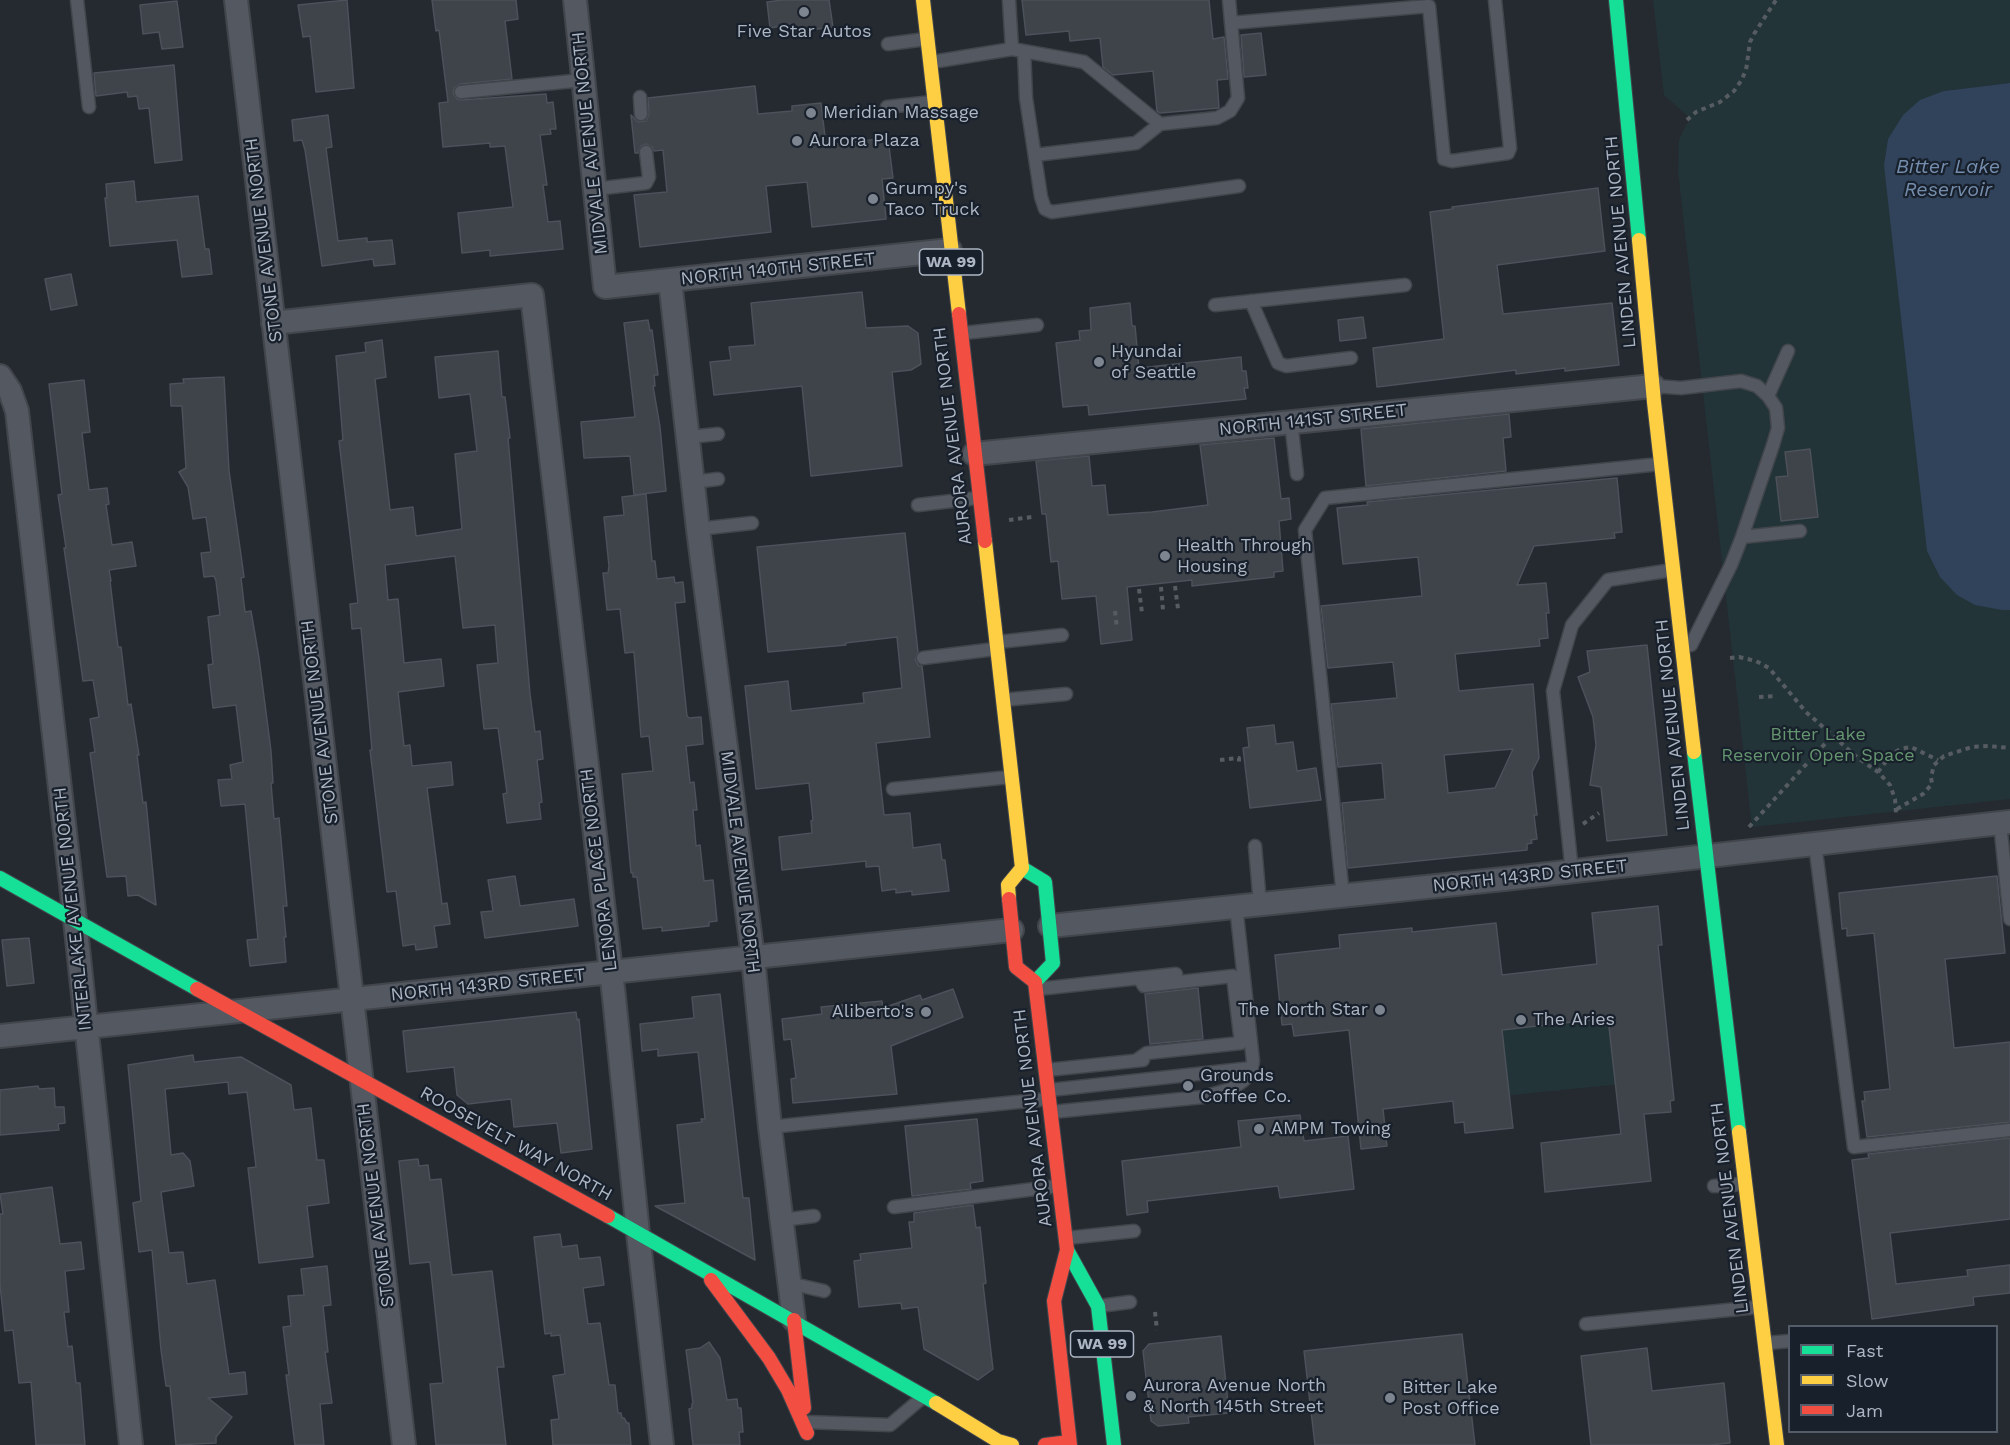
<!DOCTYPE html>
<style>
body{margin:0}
#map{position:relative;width:2010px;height:1445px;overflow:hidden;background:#252a31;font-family:"Work Sans",sans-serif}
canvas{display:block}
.legend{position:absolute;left:1788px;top:1325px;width:210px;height:108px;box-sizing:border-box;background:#18202c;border:2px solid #545c69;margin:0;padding:8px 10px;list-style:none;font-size:18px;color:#adb6c4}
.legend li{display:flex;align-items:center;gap:12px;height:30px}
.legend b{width:30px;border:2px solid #545c69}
</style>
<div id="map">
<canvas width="2010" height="1445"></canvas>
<ul class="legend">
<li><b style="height:8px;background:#16e098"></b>Fast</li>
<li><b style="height:8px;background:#ffcf43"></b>Slow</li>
<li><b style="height:8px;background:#f24e42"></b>Jam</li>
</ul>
</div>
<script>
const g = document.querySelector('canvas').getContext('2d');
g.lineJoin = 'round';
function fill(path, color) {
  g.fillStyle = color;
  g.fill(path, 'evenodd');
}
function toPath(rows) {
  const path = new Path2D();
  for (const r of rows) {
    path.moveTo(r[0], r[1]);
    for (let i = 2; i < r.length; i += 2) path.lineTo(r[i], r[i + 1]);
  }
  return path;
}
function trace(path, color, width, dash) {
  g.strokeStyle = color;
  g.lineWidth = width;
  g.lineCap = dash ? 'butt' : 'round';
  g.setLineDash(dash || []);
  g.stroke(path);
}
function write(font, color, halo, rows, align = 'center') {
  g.font = font + ' "Work Sans",sans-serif';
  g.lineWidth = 4.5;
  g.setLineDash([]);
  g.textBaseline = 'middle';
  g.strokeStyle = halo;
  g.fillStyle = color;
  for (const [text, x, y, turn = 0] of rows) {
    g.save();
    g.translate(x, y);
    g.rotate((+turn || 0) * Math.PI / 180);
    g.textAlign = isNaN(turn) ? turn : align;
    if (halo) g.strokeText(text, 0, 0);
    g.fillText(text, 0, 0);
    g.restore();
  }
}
const green = toPath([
 [1653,0,2010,0,2010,83,1944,91,1903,115,1888,139,1884,165,2002,610,2010,610,2010,799,1752,827,1678,171,1679,140,1686,125,1691,119,1664,95],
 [1615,1018,1621,1084,1503,1096,1508,1084,1503,1040,1496,1030]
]);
const water = toPath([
 [2010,83,2010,610,2002,610,1975,605,1957,595,1940,577,1927,551,1884,165,1888,139,1903,115,1920,100,1944,91]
]);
const building = toPath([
 [347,0,354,88,316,92,310,36,303,37,298,5,347,0],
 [432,0,516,0,518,19,505,21,512,79,460,84,454,88,453,93,457,99,462,100,546,94,547,103,553,102,556,129,550,129,551,134,540,135,547,185,543,185,548,222,560,221,563,249,490,256,490,250,462,253,458,213,513,207,505,146,490,147,490,143,443,147,439,103,448,102,439,30,436,31,432,0],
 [782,0,829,0,833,27,794,32,793,24,770,28,767,2,782,0],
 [1022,0,1209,0,1213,39,1224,37,1228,79,1217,80,1219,108,1160,113,1157,111,1153,71,1113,75,1103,67,1100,38,1070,41,1069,31,1026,35,1022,0],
 [177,1,183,47,162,49,159,32,143,34,140,5,177,1],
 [1261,33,1266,75,1244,77,1241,35,1261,33],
 [174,65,182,160,155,163,149,108,139,109,137,96,128,97,127,92,96,96,94,73,174,65],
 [755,86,758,114,792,111,792,106,821,103,826,145,888,138,893,178,882,179,886,219,812,227,807,182,766,186,771,232,640,247,634,195,667,192,663,150,654,151,652,147,646,144,641,146,638,153,635,153,631,115,638,122,646,121,649,114,648,98,755,86],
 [328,115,332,147,326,148,338,241,367,238,367,242,392,240,395,264,374,266,373,259,322,266,305,150,302,140,294,141,292,120,328,115],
 [134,181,136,202,198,196,205,249,209,249,212,274,182,277,177,240,110,246,105,198,107,198,106,184,134,181],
 [1598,188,1605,251,1497,265,1503,314,1612,303,1619,365,1565,371,1565,368,1516,374,1516,370,1377,387,1373,348,1444,339,1430,212,1453,209,1452,207,1598,188],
 [71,274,77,305,51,310,45,279,71,274],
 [862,292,866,328,908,326,918,333,921,364,911,370,892,372,902,466,811,476,802,386,714,395,710,362,731,360,729,347,755,345,751,303,862,292],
 [1130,303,1132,326,1135,326,1139,368,1241,357,1242,371,1246,371,1248,388,1244,388,1246,399,1089,415,1088,405,1063,407,1056,343,1080,340,1079,331,1091,330,1090,308,1130,303],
 [1363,317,1366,338,1340,341,1338,320,1363,317],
 [648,320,650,331,652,330,658,375,654,375,655,386,653,386,660,427,666,491,634,495,630,456,584,458,581,422,635,417,624,323,648,320],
 [382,340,386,377,375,379,390,510,413,507,416,536,462,529,455,454,477,451,470,394,439,398,435,357,498,351,502,397,505,397,510,438,508,438,530,694,535,732,540,731,543,759,537,760,542,802,539,803,541,819,507,823,503,794,507,793,498,728,484,729,477,665,498,663,495,625,463,628,455,556,385,565,388,600,398,599,404,663,441,659,444,686,398,692,404,746,410,745,412,766,451,762,453,785,427,788,442,904,447,903,450,924,434,926,437,947,416,950,415,944,403,946,396,891,387,892,370,750,372,750,361,628,352,629,350,604,358,603,339,441,343,440,336,356,366,352,365,343,382,340],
 [224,377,229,471,242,562,244,577,241,578,245,612,251,611,259,658,271,751,273,783,271,783,274,819,279,818,287,906,283,906,286,937,284,937,286,962,250,966,247,940,258,939,245,804,221,806,218,780,232,779,230,765,243,762,236,705,213,708,208,665,213,664,208,617,220,615,216,581,214,576,204,577,201,553,211,552,206,517,193,519,188,487,179,472,186,468,182,406,171,406,170,384,184,383,183,379,224,377],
 [84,380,90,432,82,433,89,490,107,488,109,504,106,505,112,545,132,542,136,566,109,570,111,581,110,581,118,647,121,647,128,705,131,704,139,755,137,755,143,803,146,802,156,905,138,895,128,896,126,876,107,877,90,753,95,752,90,719,99,717,93,680,83,681,64,548,66,548,58,495,62,494,49,384,84,380],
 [1509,414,1511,437,1503,438,1506,471,1366,486,1361,429,1509,414],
 [1274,438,1281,499,1289,498,1291,519,1279,521,1283,571,1274,572,1274,577,1192,586,1192,580,1127,587,1132,640,1101,644,1096,596,1062,599,1058,561,1051,562,1046,514,1042,514,1036,461,1089,456,1092,486,1105,485,1108,515,1152,512,1208,505,1200,445,1274,438],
 [1810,449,1818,517,1781,521,1776,477,1788,476,1785,452,1810,449],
 [1617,478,1622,532,1614,533,1615,538,1534,546,1517,585,1546,583,1549,613,1546,613,1548,638,1539,639,1540,646,1455,654,1459,691,1533,684,1539,758,1532,772,1537,815,1534,815,1537,839,1531,840,1532,843,1527,844,1527,850,1348,868,1342,803,1385,799,1382,763,1338,767,1331,704,1397,698,1393,662,1328,668,1321,606,1422,596,1418,557,1343,564,1337,508,1368,505,1367,502,1617,478],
 [1513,749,1495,788,1448,793,1444,755,1513,749],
 [646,494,652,561,655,561,657,579,674,577,675,583,683,582,685,602,675,603,687,716,689,718,701,717,703,744,686,746,690,783,694,782,697,810,693,810,696,846,700,845,704,881,713,880,717,921,709,922,709,926,662,931,662,927,643,929,637,877,633,877,633,873,631,873,622,774,653,771,651,753,649,736,641,737,634,652,625,653,620,609,607,610,603,573,608,573,609,566,604,517,624,515,622,497,646,494],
 [905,533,918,652,915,660,919,666,922,666,930,737,876,743,884,815,910,813,913,848,940,844,942,860,945,860,949,891,912,895,912,891,896,893,896,889,882,891,879,866,866,867,866,861,782,870,779,837,812,833,811,821,813,820,809,783,756,789,745,686,788,681,791,711,864,703,863,693,902,688,897,637,845,643,846,645,768,652,757,547,905,533],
 [1647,645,1667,835,1607,841,1601,787,1590,785,1596,745,1593,717,1578,677,1590,672,1587,651,1647,645],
 [1274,725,1276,744,1293,742,1297,771,1316,768,1321,800,1250,808,1243,748,1249,747,1247,728,1274,725],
 [515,876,520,906,574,899,578,926,485,938,481,912,493,911,488,880,515,876],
 [1997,876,2005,953,1945,959,1954,1048,2010,1042,2010,1122,1867,1137,1862,1101,1865,1101,1864,1092,1890,1089,1874,933,1847,936,1847,928,1842,929,1839,893,1997,876],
 [1658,906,1662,945,1658,945,1674,1100,1670,1101,1671,1112,1644,1114,1651,1181,1545,1192,1541,1143,1621,1134,1608,1018,1502,1030,1513,1128,1465,1133,1464,1122,1455,1123,1453,1101,1383,1109,1387,1146,1361,1149,1349,1030,1294,1036,1292,1024,1282,1025,1275,955,1340,948,1339,935,1412,928,1412,932,1496,923,1502,975,1597,964,1592,913,1658,906],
 [29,938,34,983,7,986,2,940,29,938],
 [1198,988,1203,1039,1150,1044,1145,994,1198,988],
 [953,989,963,1017,891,1046,897,1094,793,1103,791,1079,796,1078,791,1039,784,1040,782,1019,822,1014,821,1007,882,1001,883,1008,920,995,922,1000,953,989],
 [720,994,743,1198,749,1198,755,1260,655,1206,685,1203,677,1125,702,1122,701,1119,705,1119,698,1052,658,1056,658,1049,642,1051,640,1024,694,1018,692,997,720,994],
 [576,1012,577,1020,579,1019,592,1149,561,1153,557,1123,514,1127,511,1099,468,1104,457,1095,454,1067,407,1072,403,1031,576,1012],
 [193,1055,194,1062,241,1057,291,1085,294,1110,311,1108,317,1160,324,1160,329,1203,307,1206,313,1257,259,1263,248,1168,256,1167,247,1092,229,1094,228,1082,165,1089,171,1155,183,1153,190,1161,194,1186,161,1192,169,1253,183,1252,187,1284,215,1280,229,1374,245,1372,247,1394,208,1398,232,1417,216,1437,216,1443,176,1445,170,1386,166,1386,161,1350,152,1250,139,1252,133,1203,141,1201,128,1065,193,1055],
 [38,1086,39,1089,54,1088,55,1107,64,1107,65,1123,58,1124,59,1130,0,1135,0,1090,38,1086],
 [1300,1115,1304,1141,1348,1136,1354,1189,1280,1198,1278,1186,1147,1201,1148,1212,1127,1215,1122,1161,1241,1147,1238,1121,1300,1115],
 [977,1119,983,1181,970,1183,971,1189,912,1196,905,1126,977,1119],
 [2010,1138,2010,1219,1890,1233,1896,1284,1968,1276,1967,1270,2010,1265,2010,1293,1973,1297,1974,1305,1872,1319,1852,1160,1869,1158,1868,1154,2010,1138],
 [418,1159,419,1166,428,1165,430,1180,441,1179,452,1275,492,1271,504,1367,497,1367,506,1445,436,1445,430,1384,443,1383,430,1262,410,1264,399,1161,418,1159],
 [52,1187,60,1244,81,1242,84,1269,65,1271,69,1312,64,1312,68,1347,72,1346,76,1383,80,1383,85,1445,36,1445,31,1382,19,1383,13,1330,5,1331,0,1285,0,1214,3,1214,0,1194,52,1187],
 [973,1205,976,1228,980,1227,986,1283,983,1284,993,1369,978,1380,924,1349,918,1307,902,1309,901,1303,859,1307,854,1261,861,1260,860,1254,912,1248,909,1222,914,1222,914,1213,973,1205],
 [560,1234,562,1247,577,1245,579,1259,600,1257,604,1285,583,1288,588,1324,600,1323,609,1385,615,1385,618,1413,621,1413,622,1418,624,1418,627,1423,629,1423,631,1445,553,1445,551,1420,559,1419,553,1376,565,1374,560,1335,551,1336,551,1333,545,1334,534,1237,560,1234],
 [327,1266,331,1305,323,1306,328,1352,325,1352,332,1403,320,1404,324,1445,295,1445,286,1375,289,1375,283,1327,291,1326,288,1296,304,1295,301,1269,327,1266],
 [1462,1334,1475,1445,1315,1445,1304,1351,1462,1334],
 [1221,1336,1229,1413,1188,1417,1189,1423,1158,1426,1151,1421,1143,1351,1149,1344,1221,1336],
 [709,1342,720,1358,727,1400,737,1399,738,1408,741,1408,743,1432,739,1432,740,1445,693,1445,689,1409,692,1408,692,1404,693,1403,686,1350,700,1348,709,1342],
 [1647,1348,1652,1391,1724,1383,1730,1443,1710,1445,1591,1445,1581,1356,1647,1348]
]);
const path = toPath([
 [1687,120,1696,112,1720,102,1734,91,1741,81,1746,70,1750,42,1754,34,1776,0],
 [1009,520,1032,517],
 [1175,586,1178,609],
 [1161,587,1163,610],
 [1139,589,1142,613],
 [1115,611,1117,629],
 [1730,658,1739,657,1756,661,1769,668,1806,712,1858,758,1878,772,1890,785,1895,799,1896,813],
 [1759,697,1776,696],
 [1220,760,1239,758,1239,762],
 [1878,772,1890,756,1900,749,1911,747,1938,760],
 [1897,809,1923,794,1932,784,1931,777,1934,765,1944,756,1972,747,1988,746,2010,748],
 [1583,824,1599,813],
 [1749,827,1833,735],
 [1155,1312,1157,1330]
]);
const lane = toPath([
 [77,0,89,107],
 [1231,23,1429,6,1444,159,1452,161,1508,153,1510,148,1495,0],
 [888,44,926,39],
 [1012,49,1084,62,1160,124,1217,118,1230,111,1238,98,1229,0],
 [1024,51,1026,98,1041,197,1045,209,1052,212,1239,186],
 [932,62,1012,49,1009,0],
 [461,92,584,80],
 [640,97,641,114],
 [887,107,932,102],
 [1035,155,1136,143,1160,124],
 [595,189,646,183,649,177,646,152],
 [1251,301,1278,363,1286,366,1351,358],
 [1215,305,1405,285],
 [964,333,1037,325],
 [1654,386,1681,388,1741,381,1757,386,1768,396,1776,408,1778,428,1773,445,1742,537,1731,565,1691,645],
 [1768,396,1788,351],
 [1291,422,1297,474],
 [688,437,718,434],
 [693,482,718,479],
 [918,505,977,498],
 [698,529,752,523],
 [1742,537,1800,531],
 [998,642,1062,635],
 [923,658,995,649],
 [1003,700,1066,694],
 [893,789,1010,777],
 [2000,823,2010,919],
 [1815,844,1854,1147,2010,1130],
 [1255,846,1260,904],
 [1572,872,1553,691,1572,625,1608,580,1672,570],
 [1343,896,1305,530,1325,498,1660,464],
 [1038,989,1176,974],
 [1137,1060,1147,1053,1241,1043,1233,976,1144,986,1139,978],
 [1047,1070,1143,1060],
 [1050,1090,1252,1068],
 [1052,1112,1203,1097,1231,1089,1243,1081,1251,1073,1253,1061,1236,906],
 [770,1127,1047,1099],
 [1714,1186,1744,1184],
 [894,1207,1058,1186],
 [782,1220,814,1216],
 [1067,1238,1134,1231],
 [789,1283,824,1291],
 [1099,1306,1130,1302],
 [1586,1324,1759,1307],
 [1767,1343,1790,1341],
 [805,1422,890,1425,923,1397]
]);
const street = toPath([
 [236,0,404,1445],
 [575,0,605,287,950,250],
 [670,280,698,529,753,958,770,1127,794,1320],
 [273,323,532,295,614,997,638,1233,662,1445],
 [0,376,10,391,17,411,75,920,131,1445],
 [974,454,1653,386],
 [1050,926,1504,879,2010,822],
 [0,1036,1012,930]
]);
const fast = toPath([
 [1616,0,1639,240],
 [1694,752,1739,1132],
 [1022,868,1045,882,1053,963,1035,982],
 [0,878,197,989],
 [608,1216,936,1403],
 [1067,1250,1098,1306,1114,1445]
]);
const slow = toPath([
 [923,0,959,314],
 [1639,240,1654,402,1694,752],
 [985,541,1022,868,1008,885,1009,899],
 [1739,1132,1777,1445],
 [936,1403,998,1441,1012,1445]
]);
const jam = toPath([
 [959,314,985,541],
 [1009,899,1016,967,1035,982,1067,1250,1054,1301,1070,1445],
 [197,989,608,1216],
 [711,1280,769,1358,788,1390,807,1433],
 [794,1320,804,1408],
 [1045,1445,1069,1442]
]);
const markers = [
 [804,12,6,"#7d8591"],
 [811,113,6,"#7d8591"],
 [797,141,6,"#7d8591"],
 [873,199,6,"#7d8591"],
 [1099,362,6,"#7d8591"],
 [1165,556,6,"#7d8591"],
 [1380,1010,6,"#7d8591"],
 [926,1012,6,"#7d8591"],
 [1521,1020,6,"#7d8591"],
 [1188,1086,6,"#7d8591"],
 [1259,1129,6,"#7d8591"],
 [1131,1396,6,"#7d8591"],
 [1390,1398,6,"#7d8591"]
];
const shields = [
 [951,262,63],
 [1102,1344,63]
];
const shieldNames = [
 ["WA 99",951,262],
 ["WA 99",1102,1344]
];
const poiNames = [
 ["Five Star Autos",804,32,"center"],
 ["Meridian Massage",823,113],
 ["Aurora Plaza",809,141],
 ["Grumpy's",885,189],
 ["Taco Truck",885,210],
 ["Hyundai",1111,352],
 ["of Seattle",1111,373],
 ["Health Through",1177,546],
 ["Housing",1177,567],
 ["The North Star",1368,1010,"right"],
 ["Aliberto's",914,1012,"right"],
 ["The Aries",1533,1020],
 ["Grounds",1200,1076],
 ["Coffee Co.",1200,1097],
 ["AMPM Towing",1271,1129],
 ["Aurora Avenue North",1143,1386],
 ["& North 145th Street",1143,1407],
 ["Bitter Lake",1402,1388],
 ["Post Office",1402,1409]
];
const streetNames = [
 ["MIDVALE AVENUE NORTH",590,143,-96],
 ["STONE AVENUE NORTH",264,240,-97],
 ["LINDEN AVENUE NORTH",1621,242,-95],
 ["NORTH 140TH STREET",778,269,-6],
 ["NORTH 141ST STREET",1313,420,-6],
 ["AURORA AVENUE NORTH",953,436,-97],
 ["STONE AVENUE NORTH",320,722,-97],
 ["LINDEN AVENUE NORTH",1673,725,-96],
 ["MIDVALE AVENUE NORTH",740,862,83],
 ["LENORA PLACE NORTH",599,870,-97],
 ["NORTH 143RD STREET",1530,876,-6],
 ["INTERLAKE AVENUE NORTH",73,909,-96],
 ["NORTH 143RD STREET",488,985,-6],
 ["AURORA AVENUE NORTH",1033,1118,-97],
 ["ROOSEVELT WAY NORTH",516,1144,29],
 ["STONE AVENUE NORTH",376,1205,-97],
 ["LINDEN AVENUE NORTH",1730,1208,-97]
];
const parkNames = [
 ["Bitter Lake",1818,735],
 ["Reservoir Open Space",1818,756]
];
const waterNames = [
 ["Bitter Lake",1948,167],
 ["Reservoir",1948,190]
];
fill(green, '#223437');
fill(water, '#31435b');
fill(building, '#3f434a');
trace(building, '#4c515a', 1.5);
trace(lane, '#42464c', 15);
trace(street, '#42464c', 26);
trace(fast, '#42464c', 16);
trace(slow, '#42464c', 16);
trace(jam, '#42464c', 16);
trace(path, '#565c62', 4, [4.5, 4.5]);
trace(lane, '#545860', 12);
trace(street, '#545860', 22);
trace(fast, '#16e098', 14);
trace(slow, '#ffcf43', 14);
trace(jam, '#f24e42', 14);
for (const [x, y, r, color] of markers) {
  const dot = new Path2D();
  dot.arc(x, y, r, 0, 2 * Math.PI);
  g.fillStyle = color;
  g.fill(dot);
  trace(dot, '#18202c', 2);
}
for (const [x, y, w] of shields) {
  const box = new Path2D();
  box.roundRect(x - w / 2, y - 13, w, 26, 4.5);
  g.fillStyle = '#18202c';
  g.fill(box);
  trace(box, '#adb6c4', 1.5);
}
write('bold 16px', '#adb6c4', null, shieldNames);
write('18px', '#adb6c4', '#18202c', poiNames, 'left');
write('18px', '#adb6c4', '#18202c', streetNames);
write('18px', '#64956f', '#18202c', parkNames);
write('italic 20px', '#748dad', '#18202c', waterNames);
</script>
